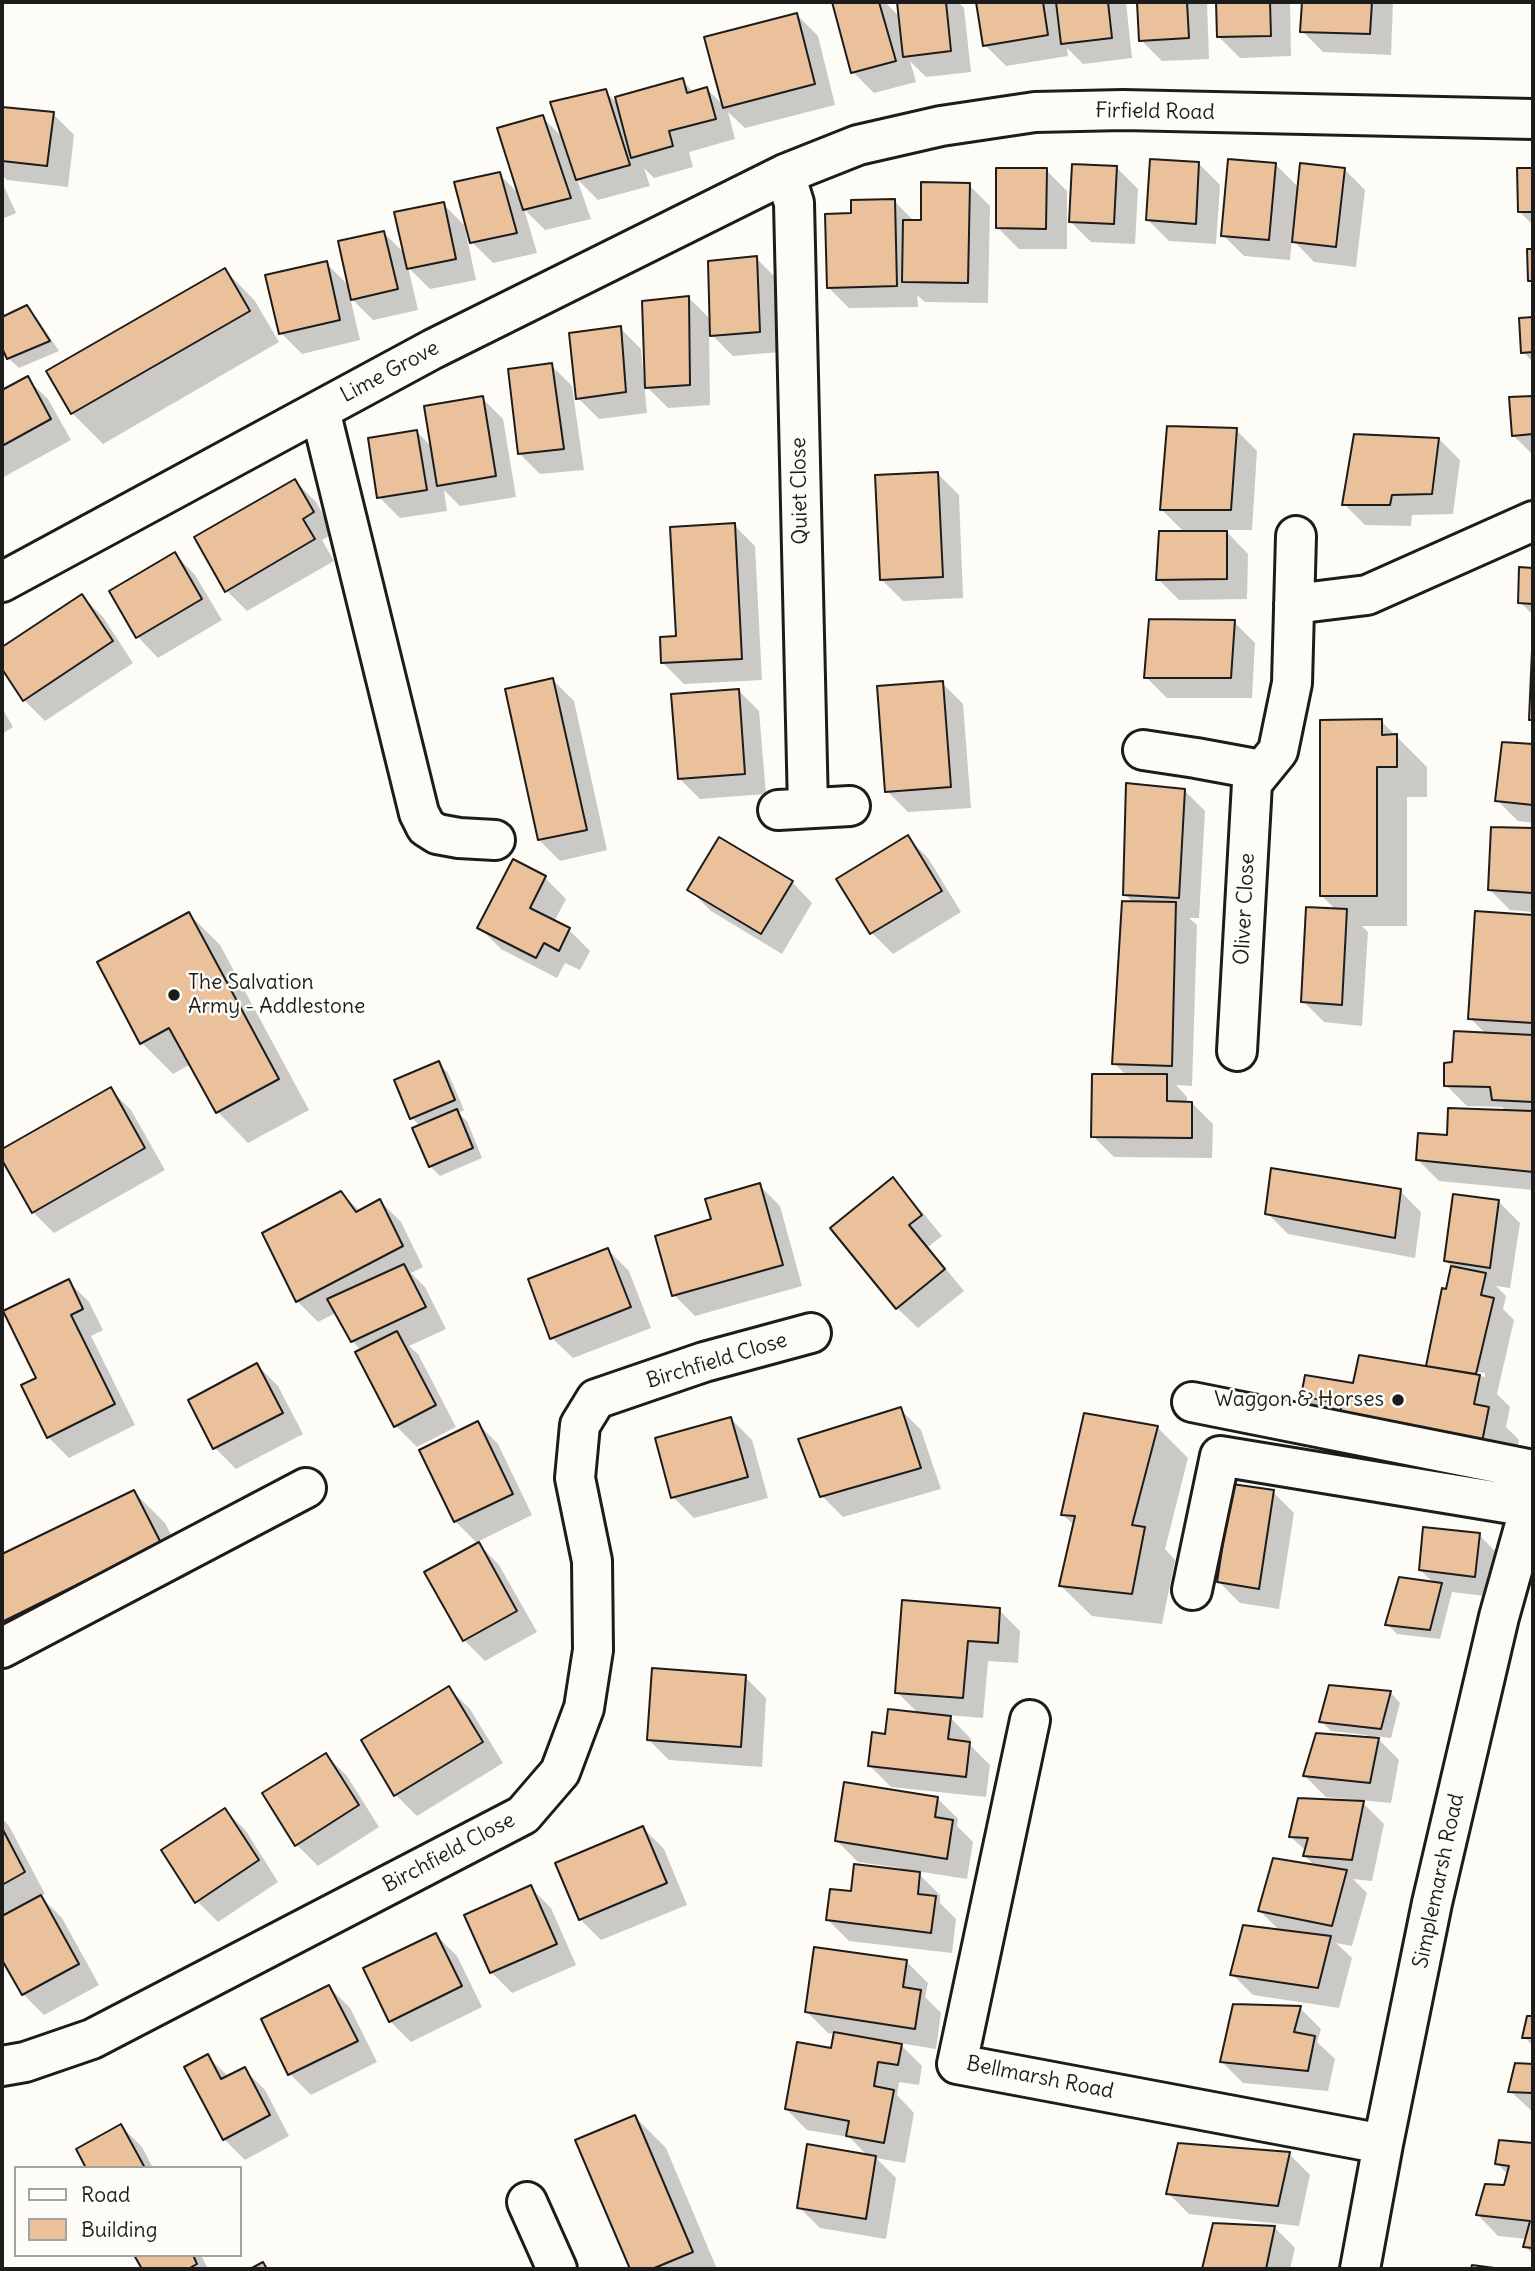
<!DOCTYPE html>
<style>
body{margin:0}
#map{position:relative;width:1535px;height:2271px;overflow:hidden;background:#fdfcf7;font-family:Delius,sans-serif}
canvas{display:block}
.frame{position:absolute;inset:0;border:4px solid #1c1c1c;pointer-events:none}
.legend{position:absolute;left:14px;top:2166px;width:228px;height:91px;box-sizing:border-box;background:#fdfcf7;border:2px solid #a3a29f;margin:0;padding:9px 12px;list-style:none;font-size:21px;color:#1c1c1c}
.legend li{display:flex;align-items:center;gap:14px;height:35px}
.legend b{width:35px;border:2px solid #a3a29f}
</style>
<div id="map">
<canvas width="1535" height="2271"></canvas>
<div class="frame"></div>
<ul class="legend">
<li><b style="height:9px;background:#fdfcf7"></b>Road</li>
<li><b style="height:19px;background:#eac19a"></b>Building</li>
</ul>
</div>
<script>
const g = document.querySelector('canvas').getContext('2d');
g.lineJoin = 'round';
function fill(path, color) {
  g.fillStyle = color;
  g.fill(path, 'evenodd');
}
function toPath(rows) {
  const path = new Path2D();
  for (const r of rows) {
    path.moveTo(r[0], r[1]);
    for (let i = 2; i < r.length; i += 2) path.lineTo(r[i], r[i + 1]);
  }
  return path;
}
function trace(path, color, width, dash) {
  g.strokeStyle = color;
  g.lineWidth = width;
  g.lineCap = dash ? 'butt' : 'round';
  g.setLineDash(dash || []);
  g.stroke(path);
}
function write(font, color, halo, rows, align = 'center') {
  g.font = font + ' Delius,sans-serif';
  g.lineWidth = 5;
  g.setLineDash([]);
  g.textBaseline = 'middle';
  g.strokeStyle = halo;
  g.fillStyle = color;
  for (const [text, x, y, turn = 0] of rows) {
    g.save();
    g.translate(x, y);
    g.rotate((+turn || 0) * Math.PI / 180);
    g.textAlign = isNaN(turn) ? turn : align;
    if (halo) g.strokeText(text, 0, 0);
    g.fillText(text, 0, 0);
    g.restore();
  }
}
const shadow = toPath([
 [838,2,885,2,900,17,899,2,958,2,964,8,971,72,926,77,910,61,916,82,874,93,853,72,834,3],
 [978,2,1126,2,1132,58,1083,64,1067,48,1068,56,1006,66,985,45],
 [1138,2,1207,2,1209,59,1162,61,1141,40],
 [1218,2,1290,2,1291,56,1240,58,1219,37],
 [1303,2,1393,2,1391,55,1323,52,1302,31],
 [797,15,818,36,835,105,745,128,728,112,735,139,689,152,693,167,654,178,644,168,650,186,598,200,577,179,591,219,545,230,524,209,537,253,493,263,472,242,499,174,520,195,542,117,564,139,605,91,619,105,682,80,694,93,707,89,724,106],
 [2,108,53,114,74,135,68,187,7,180,2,175],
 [1199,164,1220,185,1216,244,1169,241,1148,220],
 [1275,164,1299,188,1344,169,1365,190,1356,267,1314,262,1292,239,1290,260,1244,256,1223,235],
 [1117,168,1138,189,1135,244,1091,242,1070,221],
 [1533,169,1533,225,1519,211,1519,170],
 [1046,170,1067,191,1067,249,1019,249,998,228],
 [2,182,16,213,2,219],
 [969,185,990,206,988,303,925,302,917,295,918,307,849,308,828,287,853,214,894,201,915,222,923,222],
 [443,204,464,225,476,280,430,289,408,267,418,310,373,320,350,297,360,340,302,354,281,333,326,263,349,286,384,233,406,255],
 [756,258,777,279,780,352,733,356,709,332,710,405,668,408,644,384,647,413,599,419,578,398,620,328,641,349,644,380,647,380,688,297,711,320],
 [225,270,255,301,279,342,103,444,72,413],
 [27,307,37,318,59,351,19,368,8,358,2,345,2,319],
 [1533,319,1533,362,1523,352,1521,320],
 [551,365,572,386,584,470,540,474,519,453],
 [27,379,48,399,71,440,2,478,2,393],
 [1533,397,1533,455,1513,435,1511,399],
 [482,398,503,419,516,497,460,506,444,490,447,511,400,518,379,497,417,432,432,447],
 [1236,430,1257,451,1252,530,1225,530,1248,554,1247,599,1179,600,1158,579,1185,533,1162,510],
 [1439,439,1460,460,1453,514,1412,515,1411,526,1365,525,1344,504],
 [938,474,959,495,963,598,903,601,882,580],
 [295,481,316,502,334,533,322,540,334,561,247,611,226,590],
 [734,525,755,546,762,680,684,684,663,663,678,638],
 [175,554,195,575,222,620,158,658,138,637],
 [1521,569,1533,570,1533,613,1530,612,1520,602],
 [82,596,103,617,133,663,45,721,24,700,2,666,2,649],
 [1234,622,1255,643,1252,698,1167,698,1146,677],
 [553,680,574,701,607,850,560,861,539,840],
 [942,683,963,704,971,808,908,812,887,791],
 [738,690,759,711,766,794,700,799,679,778],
 [2,708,13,727,2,734],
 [1381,721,1427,767,1427,797,1407,797,1407,926,1362,926,1368,932,1362,1026,1324,1022,1303,1001,1336,910,1321,895],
 [1504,744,1533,746,1533,823,1518,821,1497,800],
 [1184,790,1205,811,1199,918,1189,918,1197,925,1192,1086,1176,1085,1187,1097,1187,1103,1192,1103,1213,1124,1212,1158,1114,1157,1093,1136,1127,1076,1114,1063,1133,903,1125,894],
 [1493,828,1533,829,1533,912,1510,910,1489,889],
 [907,837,928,858,961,912,893,954,872,933,838,879],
 [514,861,545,878,566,899,554,922,569,930,590,951,580,970,565,963,557,978,501,949,480,928],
 [792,882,812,903,782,954,711,911,690,890],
 [1477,912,1533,917,1533,1190,1439,1181,1418,1160,1449,1137,1507,1112,1502,1107,1467,1106,1446,1085,1453,1063,1486,1034,1470,1018],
 [189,914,220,945,309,1110,248,1143,218,1112,191,1064,173,1074,142,1043],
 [438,1063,448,1073,464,1110,458,1113,467,1121,482,1158,440,1176,430,1166,420,1126,412,1118],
 [110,1089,131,1110,165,1170,54,1233,33,1212,2,1156,2,1151],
 [893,1180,913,1201,942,1236,928,1247,964,1291,918,1328,897,1308],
 [759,1185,780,1206,802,1286,695,1316,674,1295,714,1221],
 [1400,1191,1421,1212,1415,1258,1288,1234,1267,1213],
 [341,1193,360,1211,380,1201,401,1222,423,1267,411,1273,425,1287,446,1329,409,1346,418,1354,456,1427,417,1447,396,1426,358,1353,362,1351,352,1341,336,1313,318,1322,297,1301],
 [1499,1202,1520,1223,1510,1288,1496,1286,1506,1296,1503,1309,1514,1320,1497,1394,1510,1407,1506,1427,1519,1440,1513,1472,1334,1426,1303,1395,1427,1368,1443,1290,1448,1291,1452,1267,1445,1260],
 [1450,1368,1485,1373,1485,1377,1450,1371],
 [608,1250,629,1271,651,1328,573,1358,552,1338],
 [68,1281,89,1302,103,1330,91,1336,135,1425,69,1458,48,1437],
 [257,1365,278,1386,303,1434,236,1469,215,1448,190,1401],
 [900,1409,921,1430,941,1489,843,1517,822,1496],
 [731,1419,752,1440,768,1498,694,1518,673,1497],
 [477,1423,498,1444,532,1515,477,1542,499,1565,537,1632,485,1661,464,1640,478,1544,455,1521],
 [1157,1427,1188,1458,1165,1549,1175,1560,1162,1624,1092,1616,1061,1586,1075,1526,1063,1515],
 [134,1492,165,1523,191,1574,2,1668,2,1556],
 [1273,1492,1294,1513,1279,1609,1240,1603,1219,1582],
 [1479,1535,1500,1556,1495,1597,1452,1592,1440,1639,1397,1634,1387,1624,1434,1583,1420,1570],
 [999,1610,1020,1631,1018,1663,988,1661,983,1718,948,1715,971,1739,970,1745,990,1765,986,1797,891,1787,870,1766,886,1736,919,1714,897,1692],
 [745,1677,766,1698,762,1767,669,1760,648,1739],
 [449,1688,470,1709,503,1763,417,1816,396,1795],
 [1390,1692,1400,1703,1391,1738,1375,1736,1399,1760,1391,1803,1360,1800,1384,1824,1372,1881,1353,1879,1367,1893,1352,1946,1336,1943,1352,1958,1339,2008,1253,1995,1232,1974,1281,1932,1260,1911,1316,1867,1305,1856,1306,1851,1291,1837,1357,1803,1357,1800,1326,1797,1305,1776,1367,1739,1367,1735,1331,1731,1321,1721],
 [326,1755,347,1776,379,1827,318,1866,297,1845],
 [937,1798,958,1819,957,1826,973,1842,967,1879,916,1871,940,1895,940,1903,956,1919,952,1953,849,1941,828,1920,852,1893,899,1871,900,1868,858,1862,837,1841],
 [225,1810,246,1831,278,1882,218,1922,197,1901],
 [2,1818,9,1826,45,1894,40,1896,62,1918,99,1985,44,2015,23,1994,2,1956],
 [643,1828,664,1849,687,1905,601,1940,580,1919],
 [530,1887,551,1908,576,1965,512,1993,491,1972],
 [436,1935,457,1956,482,2007,411,2042,390,2021],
 [907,1962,928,1983,925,1997,941,2013,936,2049,899,2043,922,2066,919,2085,899,2082,897,2095,914,2113,905,2163,876,2158,896,2178,886,2239,820,2228,799,2207,868,2156,849,2137,807,2130,786,2109,832,2050,835,2034,828,2033,807,2012],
 [329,1987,350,2008,377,2062,311,2095,290,2074],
 [1300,2008,1321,2029,1317,2042,1335,2059,1328,2091,1243,2083,1222,2062],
 [1528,2018,1533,2018,1533,2046,1524,2037],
 [207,2056,229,2077,244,2069,265,2090,289,2136,245,2160,224,2139],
 [1516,2065,1533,2066,1533,2112,1510,2091],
 [635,2117,666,2148,717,2269,632,2269,577,2141],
 [121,2126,142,2147,153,2168,88,2168],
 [1500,2141,1533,2144,1533,2254,1525,2246,1527,2239,1498,2236,1478,2215,1506,2187,1508,2175,1497,2163],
 [1289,2154,1310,2175,1299,2226,1189,2214,1168,2193],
 [1214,2225,1274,2227,1295,2248,1290,2269,1204,2269],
 [136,2255,201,2255,208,2269,143,2269]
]);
const building = toPath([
 [832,2,879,2,896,61,851,73,832,2],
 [897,2,946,2,951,51,903,57,897,2],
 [976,2,1043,2,1048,35,983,46,976,2],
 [1056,2,1108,2,1112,38,1061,44,1056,2],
 [1137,2,1187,2,1189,38,1139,41,1137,2],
 [1216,2,1270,2,1271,36,1217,37,1216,2],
 [1302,2,1372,2,1370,34,1300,32,1302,2],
 [797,13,815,84,723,108,704,37,797,13],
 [683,78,687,93,707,87,716,119,669,131,673,146,631,158,615,97,683,78],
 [606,89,630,165,576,180,550,102,606,89],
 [2,107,54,112,47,166,2,161,2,107],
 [543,115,571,198,523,210,497,128,543,115],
 [1150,159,1199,162,1196,224,1146,220,1150,159],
 [1228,159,1276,163,1269,240,1221,236,1228,159],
 [1300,163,1345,168,1336,247,1292,242,1300,163],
 [1072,164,1117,166,1114,224,1069,222,1072,164],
 [996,168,1047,168,1046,229,996,228,996,168],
 [1517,168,1533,168,1533,212,1518,212,1517,168],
 [500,172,517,233,470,243,454,182,500,172],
 [921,182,970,183,968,283,902,282,903,220,921,220,921,182],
 [895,199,897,286,827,288,825,214,851,213,851,200,895,199],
 [444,202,456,259,407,269,394,212,444,202],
 [384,231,398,289,351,300,338,241,384,231],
 [1527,249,1533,249,1533,281,1528,281,1527,249],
 [757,256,760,332,710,336,708,261,757,256],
 [327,261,340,320,279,334,265,275,327,261],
 [225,268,250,311,71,414,46,371,225,268],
 [689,296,690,385,645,388,642,301,689,296],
 [27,305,50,341,7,359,2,348,2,317,27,305],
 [1533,317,1533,352,1521,353,1519,318,1533,317],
 [621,326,626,392,576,399,569,333,621,326],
 [552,363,564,449,518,454,508,369,552,363],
 [28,376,51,419,2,446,2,390,28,376],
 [483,396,496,476,437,486,424,406,483,396],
 [1533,396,1533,434,1512,436,1509,397,1533,396],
 [1167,426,1237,428,1231,510,1160,510,1167,426],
 [417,430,427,490,377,498,368,438,417,430],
 [1354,434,1439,438,1432,494,1392,495,1390,505,1342,505,1354,434],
 [938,472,943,577,880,580,875,475,938,472],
 [295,479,314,512,303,519,315,539,225,592,194,537,295,479],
 [735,523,742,659,661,663,660,637,676,636,670,527,735,523],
 [1159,531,1227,531,1227,579,1156,580,1159,531],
 [175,552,202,599,136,638,109,591,175,552],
 [1519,567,1533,568,1533,604,1518,603,1519,567],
 [82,594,113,641,23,701,2,669,2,647,82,594],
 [1149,619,1235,620,1231,678,1144,678,1149,619],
 [1533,628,1533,720,1529,720,1533,628],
 [553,678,587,830,538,840,505,689,553,678],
 [943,681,951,787,885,792,877,686,943,681],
 [739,689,745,774,678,779,671,694,739,689],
 [1382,719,1382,735,1397,734,1397,767,1377,767,1377,896,1320,896,1320,720,1382,719],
 [1502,742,1533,744,1533,805,1495,801,1502,742],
 [1126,783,1185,789,1179,898,1123,895,1126,783],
 [1491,827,1533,828,1533,893,1488,890,1491,827],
 [908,835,942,891,870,934,836,879,908,835],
 [719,837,793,881,761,934,687,890,719,837],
 [513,859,546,876,530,908,570,928,559,951,544,943,536,958,477,928,513,859],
 [1122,901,1176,902,1172,1066,1112,1064,1122,901],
 [1306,907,1347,909,1342,1005,1301,1002,1306,907],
 [1475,911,1533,915,1533,1023,1468,1019,1475,911],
 [189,912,279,1079,216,1113,169,1028,140,1044,97,962,189,912],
 [1454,1031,1533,1035,1533,1102,1492,1100,1490,1087,1444,1086,1444,1063,1452,1062,1454,1031],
 [439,1061,455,1100,410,1119,394,1080,439,1061],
 [1092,1074,1167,1074,1167,1101,1192,1102,1192,1138,1091,1137,1092,1074],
 [111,1087,145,1148,32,1213,2,1160,2,1149,111,1087],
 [1448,1108,1533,1111,1533,1172,1416,1160,1418,1133,1447,1135,1448,1108],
 [457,1109,473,1148,429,1167,412,1128,457,1109],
 [1271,1168,1401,1189,1395,1238,1265,1214,1271,1168],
 [893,1177,922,1215,909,1225,945,1269,896,1309,830,1228,893,1177],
 [760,1183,783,1265,672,1296,655,1236,711,1219,705,1199,760,1183],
 [341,1191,356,1212,380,1199,403,1246,296,1302,262,1233,341,1191],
 [1453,1194,1499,1200,1490,1268,1444,1261,1453,1194],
 [608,1248,631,1307,550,1339,528,1279,608,1248],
 [404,1264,426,1307,351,1342,327,1299,404,1264],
 [1451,1266,1486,1273,1481,1295,1494,1298,1476,1374,1426,1366,1442,1288,1446,1289,1451,1266],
 [69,1279,83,1309,71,1315,115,1404,47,1438,21,1385,36,1378,3,1311,69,1279],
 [397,1331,436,1405,394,1427,355,1352,397,1331],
 [1359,1355,1480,1375,1474,1404,1489,1407,1482,1442,1338,1419,1342,1404,1301,1396,1305,1375,1353,1383,1359,1355],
 [257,1363,283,1413,213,1449,188,1400,257,1363],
 [901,1407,921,1468,820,1497,798,1439,901,1407],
 [1084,1413,1158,1426,1132,1525,1145,1527,1132,1594,1059,1586,1075,1516,1061,1515,1084,1413],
 [731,1417,748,1477,671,1498,655,1438,731,1417],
 [478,1421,513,1494,454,1522,419,1450,478,1421],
 [1232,1484,1274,1490,1259,1589,1217,1582,1232,1484],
 [134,1490,161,1543,2,1622,2,1554,134,1490],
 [1423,1527,1480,1533,1475,1577,1419,1570,1423,1527],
 [479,1542,517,1611,463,1641,424,1572,479,1542],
 [1399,1577,1442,1583,1430,1630,1385,1625,1399,1577],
 [902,1600,1000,1608,998,1643,968,1641,963,1698,895,1693,902,1600],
 [652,1668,746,1675,741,1747,647,1740,652,1668],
 [1329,1685,1391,1691,1381,1729,1319,1722,1329,1685],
 [449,1686,483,1742,394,1796,361,1740,449,1686],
 [888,1709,951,1716,948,1739,970,1742,966,1777,868,1766,872,1732,885,1734,888,1709],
 [1316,1733,1379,1738,1370,1783,1303,1776,1316,1733],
 [326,1753,359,1805,295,1846,262,1793,326,1753],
 [844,1782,938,1797,935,1817,953,1820,947,1859,835,1841,844,1782],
 [1298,1798,1364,1801,1352,1860,1303,1856,1308,1838,1289,1837,1298,1798],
 [225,1808,259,1860,195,1903,161,1850,225,1808],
 [643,1826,667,1883,579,1920,555,1863,643,1826],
 [2,1828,25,1872,2,1885,2,1828],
 [1273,1858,1347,1870,1332,1926,1258,1911,1273,1858],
 [854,1864,920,1872,918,1894,936,1896,931,1933,826,1920,830,1889,851,1891,854,1864],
 [531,1885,557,1944,490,1973,464,1915,531,1885],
 [41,1895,79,1964,22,1995,2,1960,2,1916,41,1895],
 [1243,1925,1331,1936,1318,1988,1230,1975,1243,1925],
 [436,1933,462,1986,389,2022,363,1968,436,1933],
 [814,1947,907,1960,903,1987,921,1990,915,2029,805,2012,814,1947],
 [329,1985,358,2041,288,2075,261,2019,329,1985],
 [1233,2004,1301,2006,1294,2032,1315,2036,1308,2071,1220,2062,1233,2004],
 [1527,2016,1533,2016,1533,2038,1522,2038,1527,2016],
 [834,2032,902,2044,898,2065,878,2062,874,2086,894,2090,884,2143,846,2136,849,2121,785,2109,797,2042,831,2048,834,2032],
 [208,2054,221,2079,245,2067,270,2115,223,2140,184,2067,208,2054],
 [1515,2063,1533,2064,1533,2093,1508,2092,1515,2063],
 [635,2115,693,2252,652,2269,630,2269,575,2140,635,2115],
 [121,2124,145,2168,86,2168,76,2149,121,2124],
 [1499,2140,1533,2143,1533,2248,1523,2247,1530,2221,1476,2215,1485,2184,1504,2185,1509,2166,1495,2164,1499,2140],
 [1178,2143,1290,2152,1278,2206,1166,2194,1178,2143],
 [807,2144,876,2156,866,2219,797,2208,807,2144],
 [1213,2223,1275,2226,1266,2269,1202,2269,1213,2223],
 [134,2255,193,2255,197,2264,188,2269,142,2269,134,2255],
 [263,2262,267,2269,250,2269,263,2262],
 [1472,2265,1502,2269,1471,2269,1472,2265]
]);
const minor = toPath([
 [785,174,794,203,808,808],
 [320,410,419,813,426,827,437,834,459,838,495,840],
 [2,582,433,349,785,174,858,145,941,126,1035,112,1123,110,1533,119],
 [1294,604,1367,595,1533,521],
 [1143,750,1196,758,1261,770],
 [778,810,850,806],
 [1237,1051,1252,783,1278,751,1292,683,1296,536],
 [1192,1402,1533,1470],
 [1192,1590,1220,1456,1530,1507],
 [2,1648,306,1488],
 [1030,1720,957,2064,1383,2144],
 [2,2066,25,2062,92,2039,523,1815,560,1772,584,1708,593,1650,592,1561,575,1478,580,1425,596,1399,704,1362,811,1333],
 [527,2202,557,2269],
 [1360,2269,1383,2144,1432,1903,1499,1617,1533,1496]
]);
const markers = [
 [174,995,7,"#1c1c1c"],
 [1398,1400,7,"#1c1c1c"]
];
const streetNames = [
 ["Firfield Road",1155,112,1],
 ["Lime Grove",390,372,-28],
 ["Quiet Close",800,491,-91],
 ["Oliver Close",1245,909,-87],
 ["Birchfield Close",717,1361,-17],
 ["Birchfield Close",449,1853,-28],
 ["Simplemarsh Road",1439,1881,-78],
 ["Bellmarsh Road",1040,2078,11]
];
const poiNames = [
 ["The Salvation",188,983],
 ["Army - Addlestone",188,1007],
 ["Waggon & Horses",1384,1400,"right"]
];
fill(shadow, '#0003');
fill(building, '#eac19a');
trace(building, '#1c1c1c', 2);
trace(minor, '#1c1c1c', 44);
trace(minor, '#fdfcf7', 38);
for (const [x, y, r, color] of markers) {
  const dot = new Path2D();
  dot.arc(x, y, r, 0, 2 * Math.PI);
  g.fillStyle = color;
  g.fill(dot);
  trace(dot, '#fdfcf7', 2.5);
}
write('21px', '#1c1c1c', '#fdfcf7', streetNames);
write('21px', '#1c1c1c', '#fdfcf7', poiNames, 'left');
</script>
